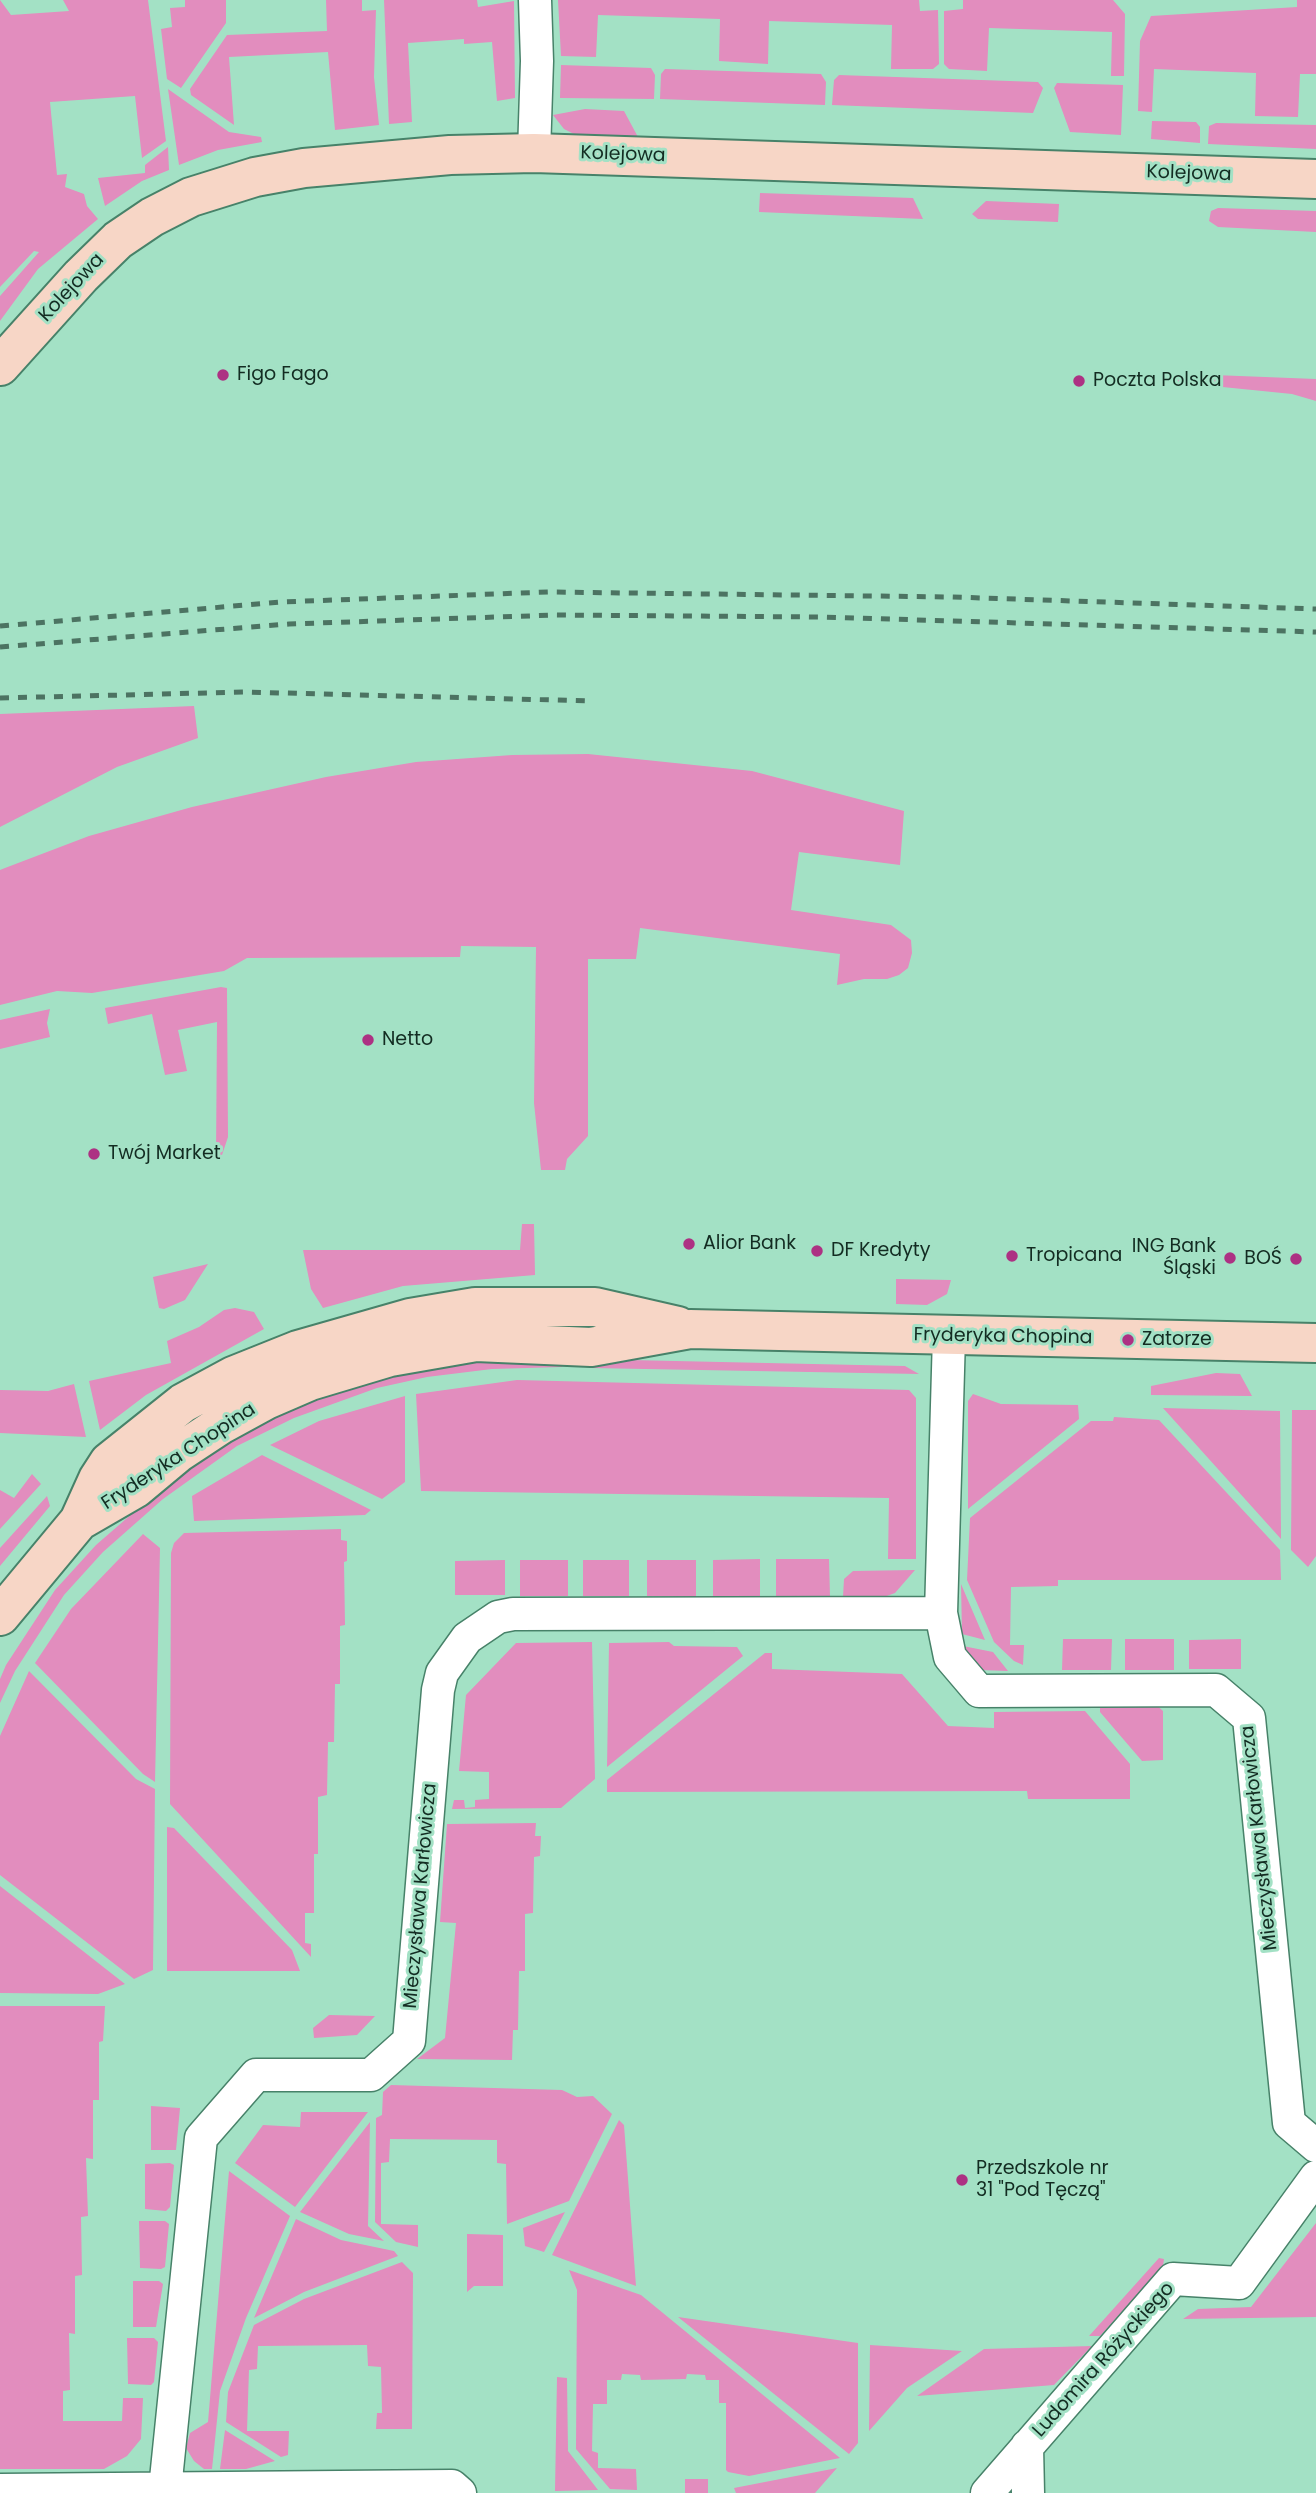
<!DOCTYPE html>
<meta charset="utf-8">
<style>
body{margin:0}
canvas{display:block;background:#a3e1c5}
</style>
<canvas width="1316" height="2493"></canvas>
<script>
const g = document.querySelector('canvas').getContext('2d');
g.lineJoin = 'round';
function fill(path, color) {
  g.fillStyle = color;
  g.fill(path, 'evenodd');
}
function toPath(rows) {
  const path = new Path2D();
  for (const r of rows) {
    path.moveTo(r[0], r[1]);
    for (let i = 2; i < r.length; i += 2) path.lineTo(r[i], r[i + 1]);
  }
  return path;
}
function trace(path, color, width, dash) {
  g.strokeStyle = color;
  g.lineWidth = width;
  g.lineCap = dash ? 'butt' : 'round';
  g.setLineDash(dash || []);
  g.stroke(path);
}
function write(font, color, halo, rows, align = 'center') {
  g.font = font + ' Poppins,sans-serif';
  g.lineWidth = 6;
  g.setLineDash([]);
  g.textBaseline = 'middle';
  g.strokeStyle = halo;
  g.fillStyle = color;
  for (const [text, x, y, turn = 0] of rows) {
    g.save();
    g.translate(x, y);
    g.rotate((+turn || 0) * Math.PI / 180);
    g.textAlign = isNaN(turn) ? turn : align;
    if (halo) g.strokeText(text, 0, 0);
    g.fillText(text, 0, 0);
    g.restore();
  }
}
const green = toPath([
 [0,0,11,15,69,11,63,0,148,0,166,141,142,158,135,96,50,102,57,175,67,174,65,187,84,194,87,206,98,219,38,269,0,321,0,296,39,252,34,251,0,287],
 [185,0,226,0,226,23,181,88,167,79,161,29,172,27,170,8,185,7],
 [326,0,362,0,362,11,376,10,374,77,379,125,335,130,328,52,229,57,234,125,191,95,190,89,227,35,327,31],
 [384,0,477,0,478,7,514,1,515,98,497,101,492,42,464,44,464,39,408,43,412,122,389,124],
 [558,0,919,0,920,11,938,10,939,64,933,69,891,69,892,25,769,21,768,64,719,61,720,19,598,15,596,57,561,56],
 [963,0,1113,0,1125,14,1124,76,1111,76,1112,32,989,28,987,71,949,69,944,64,944,11,963,9],
 [1297,0,1316,0,1316,74,1300,74,1298,117,1255,116,1256,73,1154,69,1152,112,1138,111,1140,41,1151,16,1297,7],
 [561,65,651,68,655,75,654,99,560,98],
 [665,69,821,74,826,82,825,105,660,99,661,74],
 [839,75,1038,82,1043,88,1033,113,832,105,834,80],
 [1057,83,1123,85,1121,135,1070,132,1054,88],
 [168,89,229,132,261,137,262,142,218,150,179,165],
 [585,109,624,111,638,137,576,135,564,129,553,115],
 [1152,121,1196,122,1200,127,1200,143,1151,139],
 [1216,123,1316,125,1316,149,1208,144,1209,126],
 [168,147,169,170,142,181,105,206,98,178,145,173,145,165],
 [760,193,913,198,923,219,759,212],
 [986,201,1059,204,1058,222,978,219,972,214],
 [1218,208,1316,211,1316,232,1218,227,1209,221,1211,211],
 [1163,373,1316,379,1316,401,1292,394,1163,381],
 [194,706,198,738,117,767,0,827,0,714],
 [588,754,752,771,904,811,900,865,799,852,791,910,891,925,911,940,912,953,908,968,899,975,887,979,864,979,837,985,840,954,640,928,636,959,588,959,588,1136,567,1159,565,1170,541,1170,534,1103,536,947,461,946,460,957,247,958,224,971,92,993,57,991,0,1005,0,870,5,868,89,836,192,807,326,777,416,762,512,755],
 [221,987,227,988,228,1137,221,1158,216,1158,217,1022,178,1030,187,1071,165,1075,152,1014,108,1024,105,1008],
 [50,1009,47,1023,50,1037,0,1049,0,1020],
 [522,1224,534,1224,535,1275,403,1286,323,1308,311,1289,303,1250,520,1250],
 [208,1264,185,1300,164,1309,159,1308,153,1277],
 [896,1279,951,1280,947,1294,927,1305,896,1304],
 [235,1308,254,1312,264,1329,146,1395,100,1430,89,1381,171,1363,167,1341,199,1327,224,1310],
 [564,1357,562,1367,492,1369,427,1377,377,1388,294,1418,237,1446,163,1499,103,1552,64,1595,15,1671,0,1703,0,1679,6,1665,55,1590,96,1545,157,1492,234,1437,291,1408,344,1388,402,1372,492,1358],
 [583,1359,905,1366,919,1374,590,1368,583,1363],
 [1216,1373,1240,1374,1252,1396,1151,1395,1151,1386],
 [517,1380,909,1390,916,1398,916,1559,888,1559,889,1498,421,1491,416,1394],
 [74,1384,86,1437,0,1433,0,1390,48,1391],
 [973,1394,1001,1404,1078,1405,1079,1419,968,1509,968,1401],
 [405,1396,405,1482,382,1499,270,1445,319,1421],
 [1163,1408,1280,1411,1281,1539],
 [1292,1410,1316,1410,1316,1556,1308,1567,1291,1550],
 [1114,1417,1159,1420,1280,1550,1281,1580,1058,1580,1058,1586,1011,1587,1010,1645,1024,1645,1023,1665,1014,1661,994,1642,967,1580,970,1518,1091,1421,1113,1421],
 [262,1455,371,1510,365,1515,194,1521,192,1496],
 [32,1474,41,1484,0,1529,0,1490,14,1498],
 [47,1496,50,1506,0,1566,0,1548],
 [341,1529,341,1540,347,1541,347,1561,344,1562,345,1625,340,1626,340,1684,335,1684,334,1742,328,1742,327,1795,318,1797,318,1854,314,1854,314,1913,305,1913,305,1943,311,1944,311,1957,170,1804,171,1553,174,1543,184,1533],
 [143,1534,160,1548,155,1782,143,1774,35,1663,71,1609],
 [760,1559,760,1597,713,1596,713,1560],
 [776,1559,829,1559,830,1597,776,1597],
 [505,1560,505,1595,455,1595,455,1561],
 [520,1560,568,1560,568,1596,520,1596],
 [583,1560,629,1560,629,1596,583,1596],
 [647,1560,696,1560,696,1597,647,1596],
 [915,1570,895,1593,884,1597,843,1597,844,1579,853,1571],
 [961,1584,985,1640,962,1634],
 [1063,1639,1112,1639,1111,1670,1062,1670],
 [1125,1639,1174,1639,1174,1670,1125,1670],
 [1241,1639,1241,1669,1189,1669,1189,1640],
 [592,1642,595,1779,561,1808,452,1809,454,1800,464,1800,465,1808,475,1807,475,1800,489,1799,489,1772,459,1771,466,1695,516,1643],
 [669,1642,674,1646,737,1647,743,1656,607,1767,609,1643],
 [963,1646,993,1652,1008,1671,980,1670],
 [765,1653,772,1653,772,1669,902,1674,948,1726,994,1728,994,1712,1085,1711,1130,1764,1130,1799,1028,1799,1027,1791,607,1792,607,1780],
 [29,1671,136,1779,155,1789,153,1970,134,1979,0,1875,0,1736],
 [1100,1700,1151,1700,1163,1711,1163,1760,1142,1761,1100,1712],
 [536,1823,535,1836,541,1836,540,1856,534,1857,533,1913,525,1914,525,1971,519,1971,518,2030,513,2030,512,2060,417,2059,445,2038,456,1923,440,1922,447,1824],
 [167,1827,174,1828,292,1950,300,1971,167,1971],
 [0,1886,125,1984,98,1994,0,1993],
 [0,2006,105,2006,103,2041,99,2042,99,2100,93,2100,93,2159,86,2158,88,2216,81,2217,82,2275,75,2276,75,2334,69,2333,70,2390,63,2391,63,2421,122,2421,123,2398,143,2398,141,2439,127,2456,104,2469,0,2469],
 [329,2015,375,2016,357,2035,314,2038,313,2028],
 [391,2085,562,2090,577,2097,593,2096,612,2114,569,2201,507,2224,506,2164,497,2163,497,2140,390,2139,389,2162,381,2163,381,2224,418,2225,418,2247,396,2242,375,2222,376,2118,382,2115,383,2092],
 [151,2106,180,2108,176,2150,151,2150],
 [301,2112,368,2112,295,2207,235,2163,263,2125,300,2127],
 [619,2120,624,2125,636,2286,552,2255],
 [370,2122,368,2226,384,2241,349,2234,300,2212],
 [170,2163,174,2165,170,2207,166,2211,145,2209,145,2164],
 [229,2171,290,2216,246,2318,220,2391,212,2469,204,2469,194,2461,186,2448,190,2433,208,2422],
 [565,2212,544,2252,525,2246,523,2228],
 [296,2219,341,2240,394,2251,398,2256,304,2292,254,2318],
 [139,2221,165,2221,169,2224,165,2267,161,2269,140,2268],
 [1316,2223,1316,2317,1183,2319,1198,2309,1251,2307],
 [467,2234,503,2235,503,2286,474,2286,467,2292],
 [1159,2258,1164,2259,1163,2266,1100,2336,1089,2336],
 [402,2262,413,2273,412,2429,376,2429,377,2413,382,2413,381,2367,368,2366,367,2345,258,2346,257,2369,249,2370,247,2431,289,2431,288,2455,281,2457,226,2422,228,2392,254,2325,304,2299],
 [569,2270,641,2295,840,2458,749,2476,728,2472,726,2470,726,2403,719,2403,719,2380,706,2380,705,2375,687,2374,686,2379,641,2380,640,2375,622,2374,621,2380,607,2380,607,2404,593,2404,592,2451,598,2453,598,2468,636,2469,637,2490,610,2489,576,2449,577,2290],
 [133,2281,159,2281,163,2284,156,2327,133,2327],
 [678,2317,858,2343,858,2443,849,2454],
 [127,2338,154,2338,158,2342,154,2382,151,2385,128,2384],
 [870,2345,962,2351,907,2388,869,2431],
 [1092,2346,1054,2385,917,2396,984,2349],
 [557,2377,567,2378,568,2451,598,2490,555,2491],
 [225,2430,275,2461,246,2469,220,2469],
 [837,2468,815,2493,736,2493,734,2488],
 [685,2479,708,2479,708,2493,685,2493]
]);
const street = toPath([
 [534,153,537,61,535,0],
 [949,1336,941,1613,950,1657,979,1691,1216,1690,1249,1718,1289,2123,1316,2146],
 [1027,2446,1028,2493],
 [165,2489,201,2138,256,2075,371,2075,409,2041,438,1690,442,1673,467,1638,498,1617,513,1614,941,1613],
 [0,2490,452,2486,460,2493],
 [987,2493,1173,2279,1239,2283,1316,2177]
]);
const secondary = toPath([
 [0,366,81,276,118,240,152,217,191,197,255,177,304,168,450,155,534,153,1316,179],
 [79,1521,136,1488,178,1453,222,1424,266,1400,310,1381,390,1357,476,1342,591,1347,690,1329,1316,1343],
 [0,1616,79,1521,98,1479,109,1462,183,1403,233,1376,298,1350,410,1318,475,1307,595,1307,678,1326]
]);
const rail = toPath([
 [0,626,281,602,548,592,952,597,1316,609],
 [0,647,289,624,556,615,822,617,1316,632],
 [0,698,245,692,593,701]
]);
const markers = [
 [223,375,7,"#ad3183"],
 [1079,381,7,"#ad3183"],
 [368,1040,7,"#ad3183"],
 [94,1154,7,"#ad3183"],
 [689,1244,7,"#ad3183"],
 [817,1251,7,"#ad3183"],
 [1012,1256,7,"#ad3183"],
 [1230,1258,7,"#ad3183"],
 [1296,1259,7,"#ad3183"],
 [1128,1340,7,"#ad3183"],
 [962,2180,7,"#ad3183"]
];
const streetNames = [
 ["Kolejowa",623,155,2],
 ["Kolejowa",1189,174,2],
 ["Kolejowa",72,288,-47],
 ["Fryderyka Chopina",1003,1337,1],
 ["Fryderyka Chopina",179,1457,-33],
 ["Mieczysława Karłowicza",1260,1838,-96],
 ["Mieczysława Karłowicza",421,1896,-85],
 ["Ludomira Różyckiego",1104,2360,-48]
];
const poiNames = [
 ["Figo Fago",237,375],
 ["Poczta Polska",1093,381],
 ["Netto",382,1040],
 ["Twój Market",108,1154],
 ["Alior Bank",703,1244],
 ["ING Bank",1216,1247,"right"],
 ["Śląski",1216,1269,"right"],
 ["DF Kredyty",831,1251],
 ["Tropicana",1026,1256],
 ["BOŚ",1282,1259,"right"],
 ["Zatorze",1142,1340],
 ["Przedszkole nr",976,2169],
 ["31 \"Pod Tęczą\"",976,2191]
];
fill(green, '#e28dbe');
trace(street, '#478269', 35);
trace(secondary, '#478269', 42);
trace(street, '#fff', 32);
trace(secondary, '#f7d6c6', 38);
trace(rail, '#4c7362', 5, [9, 9]);
for (const [x, y, r, color] of markers) {
  const dot = new Path2D();
  dot.arc(x, y, r, 0, 2 * Math.PI);
  g.fillStyle = color;
  g.fill(dot);
  trace(dot, '#a3e1c5', 2.5);
}
write('19px', '#132c22', '#a3e1c5', streetNames);
write('19px', '#132c22', '#a3e1c5', poiNames, 'left');
</script>
